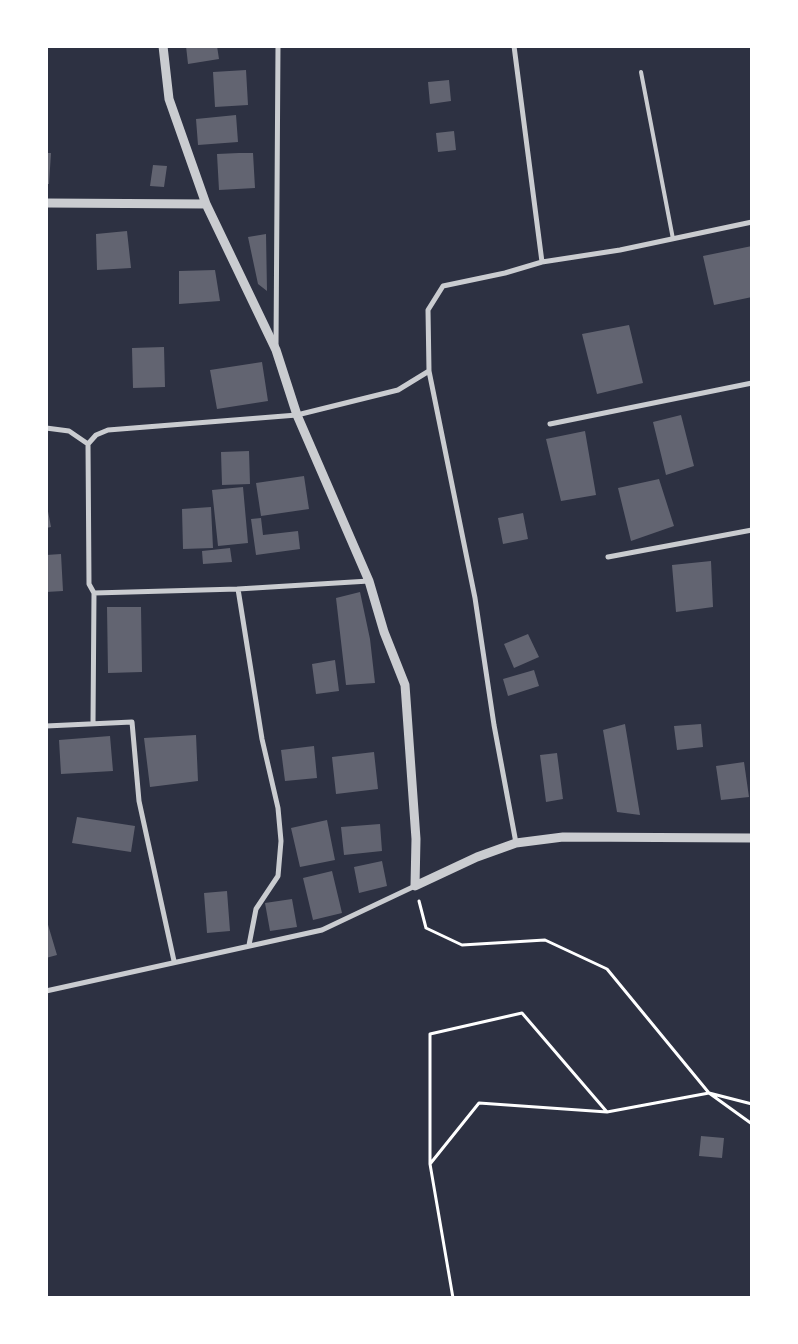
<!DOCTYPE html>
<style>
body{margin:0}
#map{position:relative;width:798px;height:1344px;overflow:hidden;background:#2d3142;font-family:Helvetica,sans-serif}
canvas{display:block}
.frame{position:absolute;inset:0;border:48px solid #fff;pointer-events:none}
</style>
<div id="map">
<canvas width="798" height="1344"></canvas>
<div class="frame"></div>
</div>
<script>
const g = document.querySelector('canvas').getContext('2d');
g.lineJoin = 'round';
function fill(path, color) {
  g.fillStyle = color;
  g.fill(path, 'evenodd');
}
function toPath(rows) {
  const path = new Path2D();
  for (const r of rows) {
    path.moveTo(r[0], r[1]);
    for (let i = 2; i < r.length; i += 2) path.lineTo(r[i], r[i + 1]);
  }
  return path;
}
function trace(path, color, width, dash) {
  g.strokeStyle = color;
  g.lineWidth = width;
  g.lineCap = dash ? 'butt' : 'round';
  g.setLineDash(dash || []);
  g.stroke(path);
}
const building = toPath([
 [186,46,217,46,219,59,188,64],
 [246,70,248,105,215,107,213,72],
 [449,80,451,101,430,104,428,82],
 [236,115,238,142,198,145,196,119],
 [454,131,456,150,438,152,436,133],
 [46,153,51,153,49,184,46,184],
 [239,153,253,153,255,188,219,190,217,154],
 [153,165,167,166,164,187,150,186],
 [127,231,131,268,97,270,96,234],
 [266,234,267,291,258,284,248,237],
 [752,246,752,297,714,305,703,256],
 [215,270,220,301,179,304,179,271],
 [629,325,643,383,597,394,582,334],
 [164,347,165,387,133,388,132,348],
 [262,362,268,401,217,409,210,370],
 [681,415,694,466,666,475,653,422],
 [585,431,596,495,561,501,546,439],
 [249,451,250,484,222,485,221,452],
 [304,476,309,509,261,516,256,483],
 [659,479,674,526,631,541,618,488],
 [243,487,248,543,218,546,212,490],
 [46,501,51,527,46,528],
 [211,507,213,548,183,549,182,509],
 [523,513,528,539,503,544,498,518],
 [261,518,263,535,298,531,300,549,256,555,251,519],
 [230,548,232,562,203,564,202,551],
 [61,554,63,591,46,592,46,555],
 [711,561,713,607,676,612,672,565],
 [360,592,370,639,375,683,346,685,336,598],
 [107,607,141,607,142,672,108,673],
 [528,634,539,657,514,668,504,644],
 [335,660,339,691,316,694,312,664],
 [534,670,539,686,508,696,503,679],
 [625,724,640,815,617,812,603,730],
 [701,724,703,747,677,750,674,726],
 [196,735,198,781,150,787,144,738],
 [110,736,113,771,61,774,59,740],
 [314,746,317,778,285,781,281,750],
 [374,752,378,789,336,794,332,757],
 [557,753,563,799,546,802,540,755],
 [744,762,749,797,721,800,716,766],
 [77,817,135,826,131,852,72,843],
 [327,820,335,860,300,867,291,828],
 [380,824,382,851,344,855,341,827],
 [382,861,387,886,359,893,354,867],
 [332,871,342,913,313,920,303,878],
 [227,891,230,931,207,933,204,893],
 [292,899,297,927,270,931,265,903],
 [46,918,57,955,46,958],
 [701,1136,724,1138,722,1158,699,1156]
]);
const path = toPath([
 [419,901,426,928,462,945,545,940,607,969,709,1093,752,1124],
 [430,1164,479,1103,607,1112,709,1093,752,1104],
 [453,1298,430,1164,430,1034,522,1013,607,1112]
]);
const service = toPath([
 [641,72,673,239]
]);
const minor = toPath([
 [514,46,542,262],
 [276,346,278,46],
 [429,371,428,310,443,286,505,273,542,262,620,250,752,222],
 [550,424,752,383],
 [46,428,69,431,88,444],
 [608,557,752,530],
 [238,589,262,739,278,808,281,841,278,876,256,909,249,945],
 [94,593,238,589,369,581],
 [93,724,94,593,89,584,88,444,96,435,108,430,297,415,398,390,429,371,475,598,494,725,516,843],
 [46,726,132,722,139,801,174,961],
 [46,991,322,930,415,886]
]);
const tertiary = toPath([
 [163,46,169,99,206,204,276,350,297,415,369,581,384,632,405,685,416,839,415,886,477,857,516,843,563,837,752,838],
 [46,203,206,204]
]);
fill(building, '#626471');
trace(path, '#fff', 3);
trace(service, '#caccd0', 4);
trace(minor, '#caccd0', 5);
trace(tertiary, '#caccd0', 9);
</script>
